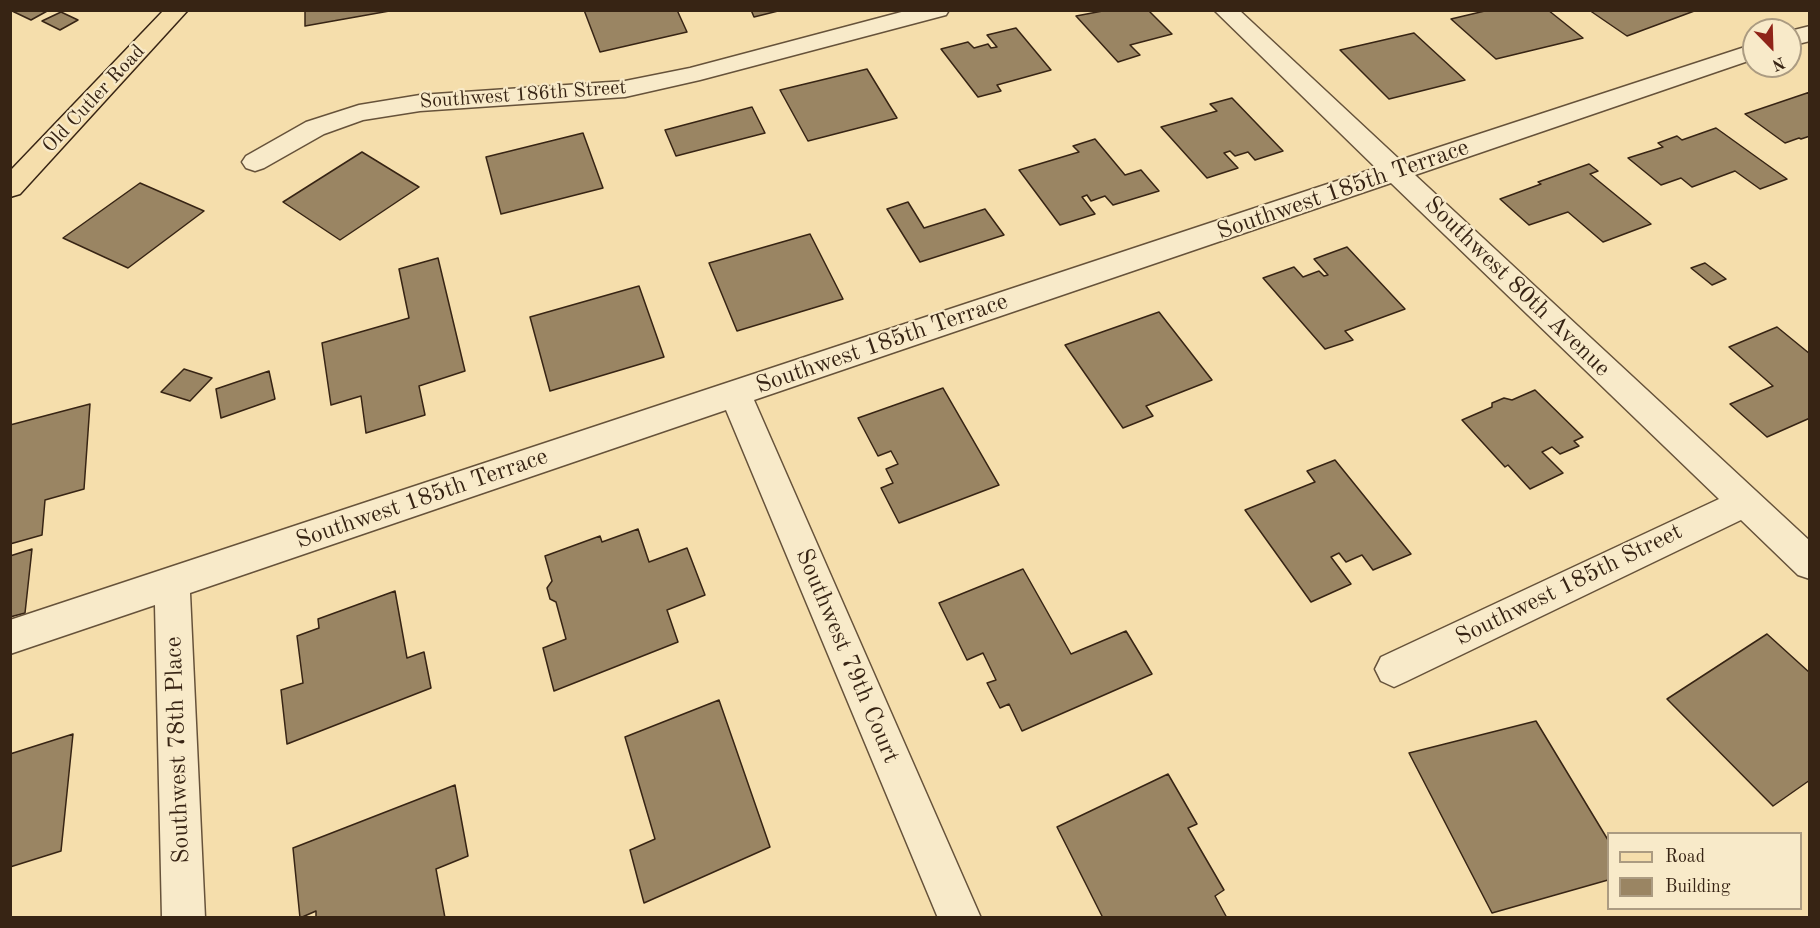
<!DOCTYPE html>
<style>
body{margin:0}
#map{position:relative;width:1820px;height:928px;overflow:hidden;background:#f5deac;font-family:"Old Standard TT",serif}
canvas{display:block}
.frame{position:absolute;inset:0;border:12px solid #372414;pointer-events:none}
.legend{position:absolute;left:1607px;top:832px;width:195px;height:78px;box-sizing:border-box;background:#f8eac9;border:2px solid #ab9b81;margin:0;padding:8px 10px;list-style:none;font-size:18px;color:#372414}
.legend li{display:flex;align-items:center;gap:12px;height:30px}
.legend b{width:30px;border:2px solid #ab9b81}
.north{position:absolute;left:1742px;top:18px;width:60px;height:60px;box-sizing:border-box;background:#f8eac9;border:2px solid #ab9b81;border-radius:50%;rotate:157deg;font-size:16px;font-weight:700;line-height:24px;text-align:center;color:#372414}
.north::after{content:'';display:block;margin:auto;width:21px;height:27px;background:#8f2418;clip-path:polygon(50% 0,100% 100%,50% 72%,0 100%)}
</style>
<div id="map">
<canvas width="1820" height="928"></canvas>
<div class="frame"></div>
<ul class="legend">
<li><b style="height:8px;background:#f5deac"></b>Road</li>
<li><b style="height:16px;background:#9a8563"></b>Building</li>
</ul>
<div class="north">N</div>
</div>
<script>
const g = document.querySelector('canvas').getContext('2d');
g.lineJoin = 'round';
function fill(path, color) {
  g.fillStyle = color;
  g.fill(path, 'evenodd');
}
function toPath(rows) {
  const path = new Path2D();
  for (const r of rows) {
    path.moveTo(r[0], r[1]);
    for (let i = 2; i < r.length; i += 2) path.lineTo(r[i], r[i + 1]);
  }
  return path;
}
function trace(path, color, width, dash) {
  g.strokeStyle = color;
  g.lineWidth = width;
  g.lineCap = dash ? 'butt' : 'round';
  g.setLineDash(dash || []);
  g.stroke(path);
}
function write(font, color, halo, rows, align = 'center') {
  g.font = font + ' "Old Standard TT",serif';
  g.lineWidth = 4.5;
  g.setLineDash([]);
  g.textBaseline = 'middle';
  g.strokeStyle = halo;
  g.fillStyle = color;
  for (const [text, x, y, turn = 0] of rows) {
    g.save();
    g.translate(x, y);
    g.rotate((+turn || 0) * Math.PI / 180);
    g.textAlign = isNaN(turn) ? turn : align;
    if (halo) g.strokeText(text, 0, 0);
    g.fillText(text, 0, 0);
    g.restore();
  }
}
const building = toPath([
 [10,10,49,10,31,20,10,10],
 [305,10,395,10,305,26,305,10],
 [584,10,677,10,687,32,600,52,584,10],
 [751,10,782,10,754,17,751,10],
 [1108,10,1148,10,1172,34,1130,45,1140,55,1118,62,1076,16,1108,10],
 [1489,10,1548,10,1583,38,1496,59,1451,19,1489,10],
 [1589,10,1697,10,1627,36,1589,10],
 [61,12,78,20,60,30,42,21,61,12],
 [1016,28,1051,70,997,85,1001,91,978,97,941,49,968,42,974,48,988,44,991,48,997,47,987,35,1016,28],
 [1414,33,1465,80,1389,99,1340,50,1414,33],
 [867,69,897,118,808,141,780,90,867,69],
 [1810,92,1810,136,1801,139,1799,138,1785,143,1745,114,1810,92],
 [1232,98,1283,151,1255,160,1248,152,1235,156,1230,151,1224,153,1238,168,1207,178,1161,127,1217,111,1210,104,1232,98],
 [752,107,765,133,676,156,665,130,752,107],
 [1716,128,1787,179,1760,189,1735,171,1692,187,1681,178,1661,185,1628,158,1663,147,1658,143,1677,136,1682,140,1716,128],
 [583,133,603,188,501,214,486,157,583,133],
 [1095,139,1125,175,1141,170,1159,191,1113,205,1105,196,1091,201,1087,195,1082,197,1095,214,1060,225,1019,170,1079,152,1073,146,1095,139],
 [362,152,419,187,340,240,283,202,362,152],
 [1589,164,1598,171,1590,174,1651,224,1603,242,1568,212,1529,225,1500,199,1541,184,1538,182,1589,164],
 [140,183,204,211,128,268,63,238,140,183],
 [908,202,924,228,985,209,1004,235,920,262,887,209,908,202],
 [810,234,843,299,737,331,709,263,810,234],
 [1347,247,1405,309,1345,331,1353,340,1325,349,1263,278,1294,267,1303,277,1319,271,1324,276,1328,275,1314,259,1347,247],
 [438,258,465,371,419,386,425,415,366,433,361,396,331,405,322,343,409,318,399,269,438,258],
 [1705,263,1726,279,1712,285,1691,268,1705,263],
 [639,286,664,357,550,391,530,317,639,286],
 [1159,312,1212,380,1146,406,1153,416,1123,428,1065,345,1159,312],
 [1777,327,1810,354,1810,418,1767,437,1730,404,1773,386,1729,347,1777,327],
 [184,369,212,378,190,401,161,392,184,369],
 [269,371,275,399,221,418,216,389,269,371],
 [943,388,999,485,899,523,881,488,893,483,886,469,898,464,891,451,878,456,858,418,943,388],
 [1535,390,1583,437,1574,441,1579,446,1560,454,1552,447,1542,452,1563,473,1530,489,1508,465,1505,467,1462,420,1492,407,1492,403,1504,398,1512,400,1535,390],
 [90,404,84,489,45,500,42,535,10,544,10,425,90,404],
 [1335,460,1411,554,1373,570,1362,555,1346,562,1339,553,1331,557,1351,584,1311,602,1245,510,1315,482,1307,471,1335,460],
 [638,529,649,562,687,548,705,595,667,610,678,642,554,691,543,648,566,639,556,602,550,599,547,588,552,581,545,556,600,536,602,542,638,529],
 [32,549,25,613,10,617,10,556,32,549],
 [1023,569,1071,654,1126,631,1152,674,1022,731,1009,704,1000,708,987,683,996,680,983,653,967,660,939,603,1023,569],
 [395,591,407,658,424,652,431,688,287,744,281,690,303,683,297,636,319,628,318,619,395,591],
 [1767,634,1810,673,1810,780,1773,806,1667,699,1767,634],
 [719,700,770,847,644,903,630,850,655,839,625,737,719,700],
 [1536,721,1608,840,1608,880,1492,913,1409,753,1536,721],
 [73,734,61,851,10,867,10,754,73,734],
 [1168,774,1197,824,1188,828,1224,890,1215,896,1227,918,1103,918,1057,827,1168,774],
 [455,785,468,856,436,869,445,918,316,918,316,911,300,918,293,848,455,785]
]);
const minor = toPath([
 [909,10,949,10,946,15,700,80,625,97,420,111,363,120,324,134,264,168,255,171,246,168,242,162,246,156,306,122,359,105,420,95,625,81,690,68,909,10],
 [1214,10,1239,10,1400,160,1754,44,1754,59,1415,175,1810,541,1810,579,1798,575,1741,520,1407,681,1394,687,1381,681,1375,669,1381,657,1719,499,1391,183,754,400,981,918,938,918,726,410,190,593,205,918,162,918,155,605,10,654,10,620,1376,168,1214,10],
 [1810,26,1810,41,1790,46,1790,31,1810,26]
]);
const major = toPath([
 [164,10,188,10,20,194,10,197,10,171,164,10]
]);
const farStreetnames = [
 ["Southwest 186th Street",523,95,-4],
 ["Old Cutler Road",94,99,-47]
];
const streetNames = [
 ["Southwest 185th Terrace",1343,190,-19],
 ["Southwest 80th Avenue",1517,287,44],
 ["Southwest 185th Terrace",882,344,-19],
 ["Southwest 185th Terrace",422,499,-19],
 ["Southwest 185th Street",1569,585,-26],
 ["Southwest 79th Court",847,656,67],
 ["Southwest 78th Place",178,750,-92]
];
fill(building, '#9a8563');
trace(building, '#372414', 1.5);
trace(minor, '#66523a', 3);
trace(major, '#372414', 3);
fill(minor, '#f8eac9');
fill(major, '#f5deac');
write('20px', '#372414', '#f8eac9', farStreetnames);
write('24px', '#372414', '#f8eac9', streetNames);
</script>
